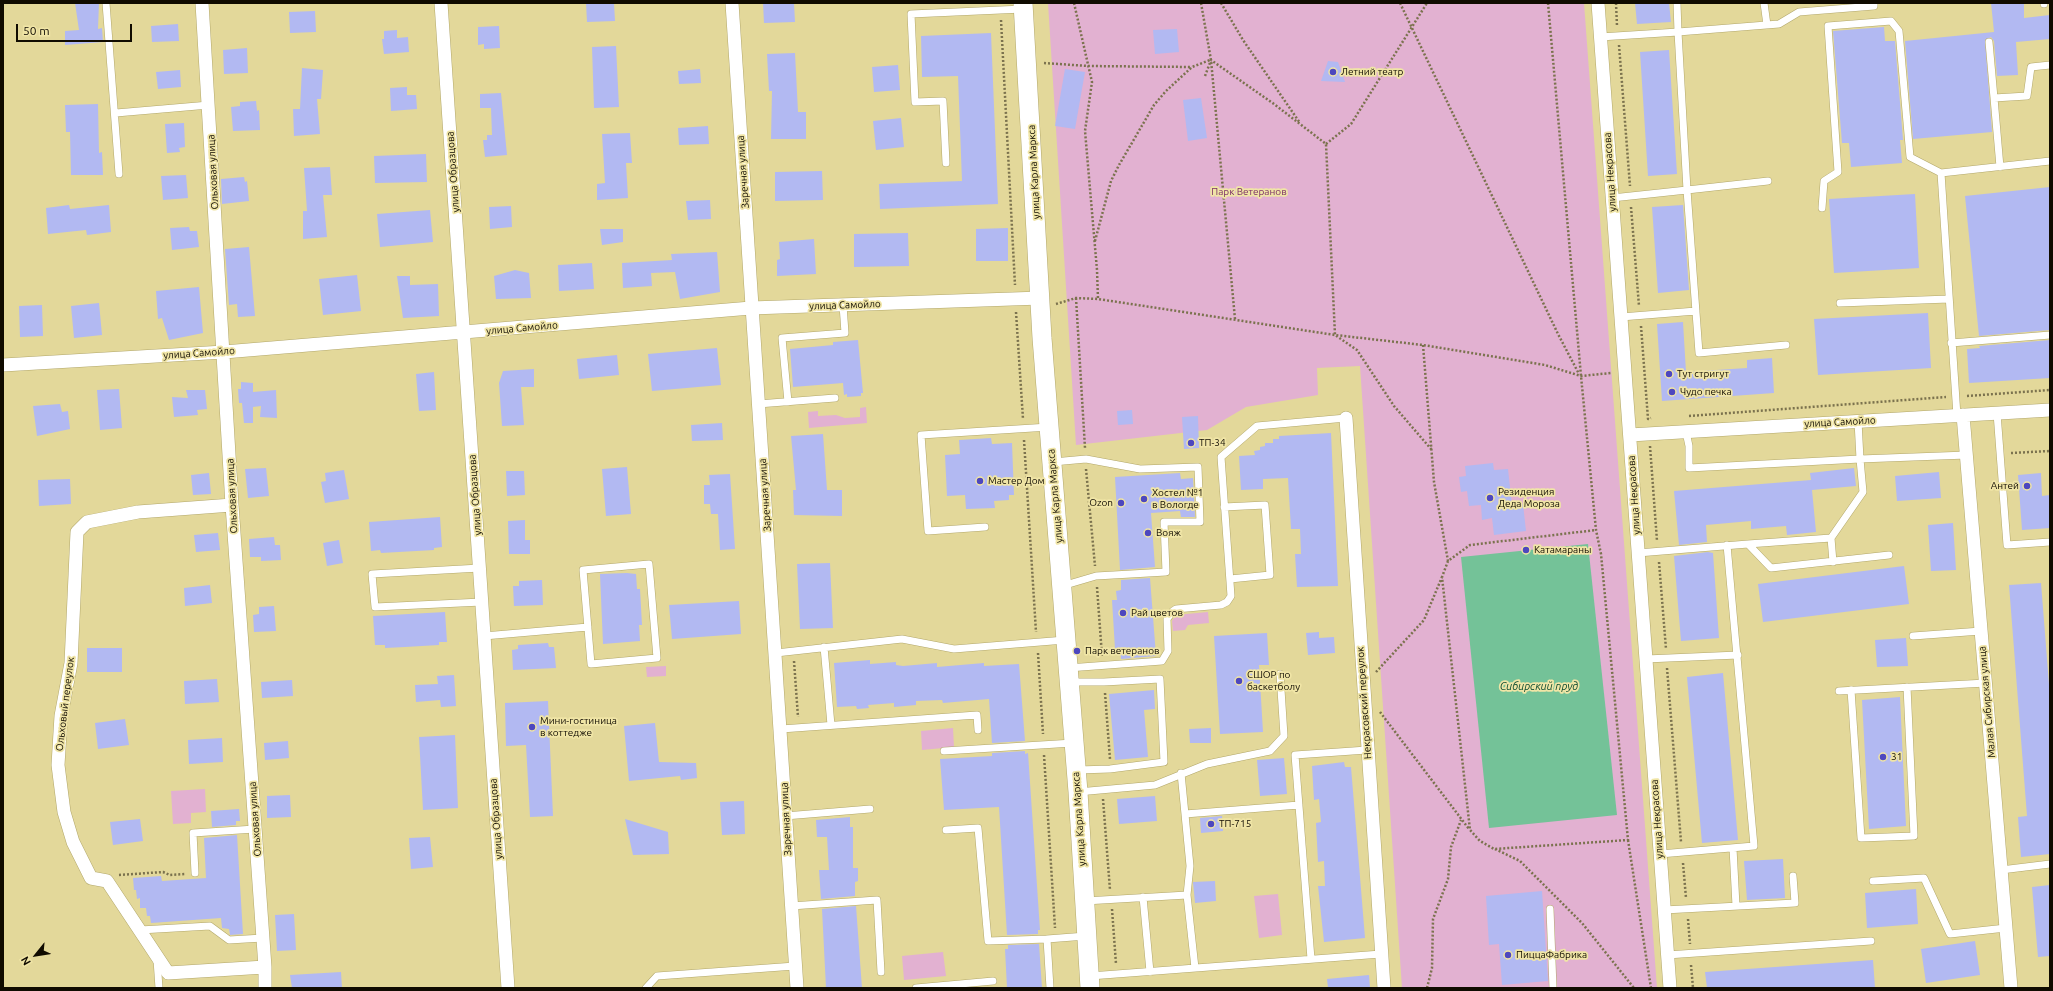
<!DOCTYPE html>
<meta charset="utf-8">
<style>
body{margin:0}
#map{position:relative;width:2053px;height:991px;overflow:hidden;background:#e3d89a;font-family:Ubuntu,sans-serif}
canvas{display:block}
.frame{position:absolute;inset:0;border:4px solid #100b00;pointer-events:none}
.north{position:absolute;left:16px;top:935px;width:40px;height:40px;-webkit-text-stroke:3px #f0e5a6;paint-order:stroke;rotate:240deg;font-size:11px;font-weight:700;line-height:16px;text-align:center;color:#100b00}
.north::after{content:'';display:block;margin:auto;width:14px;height:18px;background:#100b00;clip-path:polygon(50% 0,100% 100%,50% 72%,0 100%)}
.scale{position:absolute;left:16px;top:24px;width:116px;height:18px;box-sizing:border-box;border:2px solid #100b00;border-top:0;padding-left:5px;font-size:12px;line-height:14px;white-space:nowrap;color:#100b00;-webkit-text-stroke:3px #f0e5a6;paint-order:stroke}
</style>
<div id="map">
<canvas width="2053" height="991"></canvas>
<div class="frame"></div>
<div class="north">N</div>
<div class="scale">50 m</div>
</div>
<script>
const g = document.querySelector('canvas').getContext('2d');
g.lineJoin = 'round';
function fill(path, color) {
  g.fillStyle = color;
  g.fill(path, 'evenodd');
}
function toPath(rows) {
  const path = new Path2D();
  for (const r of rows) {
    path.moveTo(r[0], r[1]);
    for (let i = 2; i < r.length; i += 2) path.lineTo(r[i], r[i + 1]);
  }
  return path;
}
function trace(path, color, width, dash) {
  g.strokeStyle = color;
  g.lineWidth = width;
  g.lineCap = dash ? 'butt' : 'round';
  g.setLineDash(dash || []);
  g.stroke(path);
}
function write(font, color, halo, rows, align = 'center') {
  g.font = font + ' Ubuntu,sans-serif';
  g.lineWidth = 3.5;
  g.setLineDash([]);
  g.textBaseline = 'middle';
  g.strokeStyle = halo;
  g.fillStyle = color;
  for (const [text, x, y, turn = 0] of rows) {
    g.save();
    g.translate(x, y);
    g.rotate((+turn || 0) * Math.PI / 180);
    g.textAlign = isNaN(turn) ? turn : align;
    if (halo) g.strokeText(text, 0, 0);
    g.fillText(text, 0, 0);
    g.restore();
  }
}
const green = toPath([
 [1048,3,1584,3,1657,988,1402,988,1360,366,1317,368,1318,395,1246,407,1207,430,1076,445],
 [866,407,867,423,809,428,808,412,818,411,818,416,836,415,845,418,860,417,860,408],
 [1208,612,1209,623,1188,625,1185,630,1173,631,1172,621,1176,615],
 [666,666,666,676,647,677,646,667],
 [953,728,954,747,922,750,921,731],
 [205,789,206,812,191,813,191,823,173,824,171,791],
 [1278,894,1282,935,1259,938,1254,896],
 [943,952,946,976,904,980,902,956]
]);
const water = toPath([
 [1588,544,1617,815,1489,828,1461,557]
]);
const building = toPath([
 [75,3,99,3,98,29,102,28,103,42,65,45,65,31,79,30],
 [586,3,614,3,615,21,587,22],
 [763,3,794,3,795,22,764,23],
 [1635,3,1669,3,1671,22,1637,24],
 [1991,3,2024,3,2024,18,2050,15,2050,39,2016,42,2018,75,1997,76,1994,41,1991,37,1985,40,1992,132,1913,139,1905,41,1994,32],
 [315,11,316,32,290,33,289,12],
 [178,24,179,41,152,42,151,26],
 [499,26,500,48,484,49,484,44,478,45,478,27],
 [1884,27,1885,41,1895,41,1903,140,1900,140,1902,163,1851,167,1849,143,1842,143,1833,31],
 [1177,29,1179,52,1155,54,1153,30],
 [397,30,397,38,408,37,409,52,384,54,382,39,384,39,384,31],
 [991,33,998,204,880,209,879,184,962,181,958,76,922,77,921,36],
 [616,46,619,107,594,108,592,47],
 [247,48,248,73,224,74,223,50],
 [1669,50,1677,174,1648,176,1640,52],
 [795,53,798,112,806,112,806,139,771,139,772,91,769,91,767,54],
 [1328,61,1338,62,1345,82,1321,81],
 [898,65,900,90,874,92,872,67],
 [302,68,323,70,321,99,317,99,320,134,294,136,293,109,300,109],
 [700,69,701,83,679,84,678,71],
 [1065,69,1085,72,1075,129,1055,126],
 [180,70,181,87,158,89,156,72],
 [407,87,407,95,416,95,417,109,391,111,390,88],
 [501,93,507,155,485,157,483,140,487,140,487,135,492,135,491,108,480,108,480,94],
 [1201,98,1207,138,1188,141,1183,100],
 [256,101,257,111,259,110,260,130,233,131,231,107,240,106,240,102],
 [98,104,99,153,102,152,103,175,71,175,70,132,66,132,65,105],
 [901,118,904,147,876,150,873,121],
 [184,123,185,147,179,148,180,152,167,153,165,124],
 [708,126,709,144,679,145,678,128],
 [630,133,632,163,626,163,628,198,597,200,597,184,605,183,602,134],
 [426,154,427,182,375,183,374,156],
 [330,167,332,195,323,195,327,237,303,239,303,211,307,211,304,168],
 [822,171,823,200,775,201,775,172],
 [186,175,188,198,163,200,161,176],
 [244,177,245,182,247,181,249,201,222,204,221,179],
 [2050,187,2050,330,1979,336,1965,196],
 [1915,194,1919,268,1834,273,1829,199],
 [710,200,711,219,688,220,686,201],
 [69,205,70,209,109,205,111,232,87,235,86,230,48,234,46,208],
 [1683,205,1689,290,1658,293,1652,207],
 [511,206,512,227,490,229,489,207],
 [430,210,433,242,380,247,377,214],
 [189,227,190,231,197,231,199,247,172,250,170,228],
 [1008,228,1008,261,976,261,976,229],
 [600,229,623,229,623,242,602,245],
 [908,233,909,266,854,267,854,234],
 [814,239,816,274,777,276,777,260,780,259,779,242],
 [249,247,255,316,238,317,237,304,229,305,225,249],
 [717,252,720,292,680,299,675,272,651,273,652,286,623,288,622,263,672,260,671,254],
 [592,263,594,289,559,291,558,265],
 [515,270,529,273,531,298,496,299,494,276],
 [357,275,361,311,323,315,319,279],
 [397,276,410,276,410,285,438,284,439,316,403,318],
 [199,287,203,333,169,340,162,318,158,319,156,291],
 [99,303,102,335,74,338,71,306],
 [42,305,43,336,20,337,19,306],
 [1928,313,1931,368,1818,375,1814,319],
 [1683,322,1686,372,1747,368,1747,360,1772,358,1774,393,1662,401,1657,324],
 [858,340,863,393,861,393,861,396,847,397,847,394,844,395,843,383,793,387,790,349,833,345,833,342],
 [2050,340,2050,378,1969,383,1967,349,1980,348,1979,346],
 [717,348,721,385,652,391,648,354],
 [617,355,619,375,579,379,577,359],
 [534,369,534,387,521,387,524,425,502,426,499,383,503,371],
 [434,372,436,410,419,411,416,374],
 [241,382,253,383,253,392,276,390,277,418,260,417,261,406,253,407,253,423,244,423,242,403,239,403,238,389,241,389],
 [119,389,122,428,100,430,97,390],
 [186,390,205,390,207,409,197,410,198,415,174,417,172,397,188,398],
 [60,404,62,412,68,411,70,429,37,436,33,406],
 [1132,410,1133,424,1118,425,1117,411],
 [1198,416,1199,448,1184,449,1182,417],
 [722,423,723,440,692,441,691,425],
 [1331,433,1338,586,1297,587,1295,554,1301,554,1300,529,1291,529,1288,478,1263,479,1263,489,1241,490,1239,456,1255,455,1254,451,1260,450,1260,447,1265,446,1265,443,1273,443,1273,439,1279,439,1279,436],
 [823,434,827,490,842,490,842,516,794,515,793,490,796,490,791,436],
 [991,438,992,444,1012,443,1014,495,1009,495,1009,500,994,501,995,508,966,509,965,495,947,496,945,455,960,454,959,440],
 [1493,463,1494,470,1508,469,1512,505,1523,504,1526,531,1494,535,1492,518,1482,520,1481,505,1469,506,1467,491,1461,492,1459,477,1466,476,1465,466],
 [627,467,631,514,606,516,602,469],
 [266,468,269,496,248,498,245,469],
 [1854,468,1856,486,1812,490,1816,532,1787,535,1786,526,1751,529,1751,521,1706,525,1707,542,1679,545,1674,491,1811,480,1810,473],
 [344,470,349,499,325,503,321,482,326,481,325,473],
 [506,471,524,471,525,495,507,496],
 [1939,472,1941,498,1897,501,1895,476],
 [209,473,211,494,193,495,191,475],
 [1180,473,1181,479,1193,478,1195,517,1181,517,1180,511,1151,513,1155,567,1120,570,1115,477],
 [2041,473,2042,496,2050,495,2050,528,2022,530,2018,475],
 [730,474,735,549,720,550,718,514,711,514,710,504,704,504,704,485,710,485,709,475],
 [70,479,71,504,39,506,38,480],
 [440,517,442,547,434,548,434,550,381,553,380,550,371,551,369,522],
 [525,520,525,540,530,540,530,554,509,554,508,521],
 [1953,523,1956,570,1931,571,1928,525],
 [218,533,220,550,196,552,194,535],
 [274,537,275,545,280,545,281,560,261,561,261,557,250,557,249,539],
 [339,540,343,563,327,566,323,543],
 [1708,552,1713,553,1719,638,1681,641,1674,556],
 [830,563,833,628,800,629,797,564],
 [1904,566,1909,604,1763,622,1758,584],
 [627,573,636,574,637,589,640,589,642,625,639,625,640,641,603,644,600,574],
 [1150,578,1156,656,1121,659,1120,648,1115,649,1112,600,1117,600,1116,591,1121,590,1121,580],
 [542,580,543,605,514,606,513,586,519,586,519,581],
 [2041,583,2050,697,2050,854,2021,857,2018,817,2027,816,2009,585],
 [210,585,212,603,185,606,184,588],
 [739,601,741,634,672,639,669,605],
 [274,606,276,631,254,632,253,615,259,614,259,607],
 [445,612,447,642,439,642,439,645,405,647,385,648,385,645,375,645,373,616],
 [1319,632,1319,638,1334,637,1335,653,1308,655,1306,633],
 [1267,633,1269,665,1259,665,1263,732,1220,734,1214,636],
 [1906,638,1908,666,1877,667,1875,640],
 [548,643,549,647,554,647,556,668,513,670,512,650,518,649,518,645],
 [87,648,122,648,122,672,87,672],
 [870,660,870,664,896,662,896,665,903,666,937,663,937,667,984,663,984,666,1019,664,1025,741,992,743,989,699,943,703,942,700,916,701,916,705,894,707,894,703,868,705,869,708,857,709,856,706,837,707,834,663],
 [1723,673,1738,840,1702,843,1687,677],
 [454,675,456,706,441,707,440,700,416,702,415,685,438,684,437,676],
 [217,679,219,702,185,704,184,681],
 [292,680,293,696,262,698,261,682],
 [1154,690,1155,709,1144,710,1148,757,1115,760,1109,694],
 [1900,697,1906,826,1869,829,1862,700],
 [548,701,553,816,530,817,526,745,506,746,505,703],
 [125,719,129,745,98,749,95,723],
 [655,723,659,762,696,763,697,778,681,780,680,776,629,781,624,726],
 [1211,728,1211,743,1190,743,1189,729],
 [455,735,458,808,423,810,419,737],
 [222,738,223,762,189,764,188,740],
 [288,741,289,758,265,760,264,743],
 [1025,751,1025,754,1028,753,1040,930,1038,930,1038,934,1007,935,999,807,944,810,940,759,992,756,992,753],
 [1284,758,1287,794,1260,796,1257,760],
 [1344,762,1345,767,1351,767,1365,938,1324,942,1318,886,1325,886,1324,861,1318,862,1316,823,1321,822,1319,799,1314,800,1312,766],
 [290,795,291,817,267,818,267,796],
 [1155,796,1157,821,1119,824,1117,799],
 [744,801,745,834,722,835,720,802],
 [239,809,240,821,236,821,236,825,212,827,211,811],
 [1222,816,1223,831,1201,833,1200,818],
 [850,817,850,827,853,827,853,868,858,868,858,881,855,882,855,896,821,899,819,870,829,870,827,837,817,837,816,820],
 [140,819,143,841,113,845,110,822],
 [625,819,668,832,669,854,633,855],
 [237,835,243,934,230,935,229,929,222,928,221,918,151,923,150,916,147,916,146,908,140,908,140,898,137,899,136,890,134,890,133,878,161,876,162,881,206,878,204,838],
 [430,837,433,867,411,869,409,838],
 [1783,859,1785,898,1747,900,1744,861],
 [1215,881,1216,901,1195,903,1193,882],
 [2050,885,2050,956,2038,957,2032,887],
 [1916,889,1918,924,1867,928,1865,893],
 [1542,891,1548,981,1502,985,1499,944,1489,945,1486,896],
 [856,906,862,988,826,988,822,909],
 [294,914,296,950,277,951,275,915],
 [1975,941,1980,975,1926,983,1921,949],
 [1039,944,1042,988,1007,988,1005,949,1008,949,1008,945],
 [1873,960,1875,988,1707,988,1705,972],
 [341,972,342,988,292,988,290,975],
 [1369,975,1370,988,1328,988,1327,979]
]);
const path = toPath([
 [1074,3,1092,82,1085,131,1097,270,1098,299],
 [1201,3,1211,60,1235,319],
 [1221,3,1243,40,1300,123],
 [1400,3,1558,334,1579,374],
 [1548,3,1581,376,1596,530,1601,554,1628,840,1494,849,1480,841,1470,830,1442,577,1448,561,1470,545,1596,530],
 [1616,3,1617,26],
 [1001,20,1015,285],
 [1619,45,1630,186],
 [1044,63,1088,66,1192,67],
 [1205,76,1211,60,1274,104,1326,144,1335,335,1357,350,1394,406,1431,449],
 [1326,144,1351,124,1427,3],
 [1631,207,1639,306],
 [1095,241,1111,181,1119,165,1154,105,1166,91,1192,67,1210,60],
 [1076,298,1085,448],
 [1056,304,1076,298,1098,299,1335,335,1423,345,1545,365,1581,376,1611,373],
 [1016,312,1023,419],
 [1641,326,1648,419,1651,418],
 [1423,345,1434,482,1448,561],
 [1967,396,2050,390],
 [1689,416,1946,397],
 [1024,440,1036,632],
 [1650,446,1657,541],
 [2011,453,2050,451],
 [1086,469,1095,566],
 [1659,562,1666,649],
 [1097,587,1102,656],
 [1038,653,1043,734],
 [794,661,798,717],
 [1667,668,1681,842],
 [1376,672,1424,620,1442,577],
 [1105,693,1110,759],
 [1380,712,1469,829],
 [1044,755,1055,928],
 [1103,799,1110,890],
 [1628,840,1651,988],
 [1495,849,1520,861,1582,923,1634,988],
 [1683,863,1686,898],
 [119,875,163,872,170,875,185,874],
 [1112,909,1116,964],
 [1688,919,1690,944],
 [1691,965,1693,988],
 [1427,988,1432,968,1433,919,1448,879,1451,847,1461,820]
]);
const lane = toPath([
 [106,3,119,174],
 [1677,3,1678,32,1779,24,1799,12,1874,6,1874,3],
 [1764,3,1767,25],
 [2044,3,2044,4],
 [1600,37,1678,32,1687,190,1612,198],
 [1989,42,1994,98,2027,96,2031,67,2050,65],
 [1994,98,2000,167],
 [116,113,209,105],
 [946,163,943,101,915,102,911,14,1023,9],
 [1941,173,1957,416],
 [1768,181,1687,190,1699,353,1786,345],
 [1822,208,1824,181,1838,172,1828,26,1891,21,1899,31,1910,157,1941,173,2050,161],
 [1840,303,1949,299],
 [1621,317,1696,311],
 [1951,343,2050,335],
 [788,402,782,338,845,333,843,305],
 [758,404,835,398],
 [1997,413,2007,545,2050,542],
 [1686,432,1689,446,1689,468,1860,459,1858,421],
 [1053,462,1086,459,1140,469,1198,467,1200,522,1164,522,1166,572,1096,576,1062,586],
 [1224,507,1265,505,1270,575,1230,579],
 [985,527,928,531,921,435,1049,427],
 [1748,544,1831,538],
 [1638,553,1748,544,1771,568,1889,555],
 [1833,562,1831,538,1863,492,1860,459,1967,455],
 [649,564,657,658,591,664,583,570,649,564],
 [480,568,372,574,375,607,482,602],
 [484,636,588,627],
 [1913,636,1981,631],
 [824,647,831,725],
 [776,653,902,639,954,649,1065,640],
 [1646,659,1738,655],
 [1068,668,1162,661,1168,651,1167,619,1173,611,1176,609,1221,605,1227,602,1231,596,1221,457,1257,426,1346,418],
 [1070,682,1104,682,1160,679,1164,762,1110,769,1078,770],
 [1851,690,1861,838,1914,836,1907,687],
 [1839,691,1986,683],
 [781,729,977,715,978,730],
 [944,751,1073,743],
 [1181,773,1190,866,1187,895,1195,968],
 [1078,792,1155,785,1207,764,1270,751,1284,736,1280,674],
 [1185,814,1299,805],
 [785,816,870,809],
 [946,830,978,828,988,941,1047,939,1050,988],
 [1733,848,1736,906],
 [1660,854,1754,846,1727,545],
 [2001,870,2050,864],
 [195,873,193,833,255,829],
 [1873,881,1924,878,1950,934,2006,928],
 [1143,897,1150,972],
 [1085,901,1187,895],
 [791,906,877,900,881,972],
 [1550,909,1553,988],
 [1664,910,1795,903,1793,876],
 [140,930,210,926,229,940,263,938],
 [1047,939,1086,936],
 [1667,955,1871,941],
 [1311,959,1295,755,1367,750],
 [157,960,159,988],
 [1090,976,1381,954],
 [646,988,657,976,795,966],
 [916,988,993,981]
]);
const street = toPath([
 [202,3,232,505,265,967,265,988],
 [441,3,508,988],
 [732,3,797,988],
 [1598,3,1670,988],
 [3,365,224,352,751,308,1041,298],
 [1963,415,2011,988],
 [1346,418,1384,988],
 [1630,435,2050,410],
 [232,505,138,512,87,522,77,532,71,663,61,716,58,765,64,812,73,842,91,878,107,881,168,973,265,967]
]);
const secondary = toPath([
 [1023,3,1042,338,1078,792,1090,988]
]);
const markers = [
 [1333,72,4,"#4d47be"],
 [1669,374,4,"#4d47be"],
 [1672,392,4,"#4d47be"],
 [1191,443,4,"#4d47be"],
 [980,481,4,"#4d47be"],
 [2027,486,4,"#4d47be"],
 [1490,498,4,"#4d47be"],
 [1144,499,4,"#4d47be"],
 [1121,503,4,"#4d47be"],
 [1148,533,4,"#4d47be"],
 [1526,550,4,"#4d47be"],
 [1123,613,4,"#4d47be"],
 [1077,651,4,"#4d47be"],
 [1239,681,4,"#4d47be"],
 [532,727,4,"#4d47be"],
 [1883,757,4,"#4d47be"],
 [1211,824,4,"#4d47be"],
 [1508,955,4,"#4d47be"]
];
const poiNames = [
 ["Летний театр",1341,72],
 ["Тут стригут",1677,374],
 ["Чудо печка",1680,392],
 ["ТП-34",1199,443],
 ["Мастер Дом",988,481],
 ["Антей",2019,486,"right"],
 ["Резиденция",1498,492],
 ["Деда Мороза",1498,504],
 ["Хостел №1",1152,493],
 ["в Вологде",1152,505],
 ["Ozon",1113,503,"right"],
 ["Вояж",1156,533],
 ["Катамараны",1534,550],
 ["Рай цветов",1131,613],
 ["Парк ветеранов",1085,651],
 ["СШОР по",1247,675],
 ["баскетболу",1247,687],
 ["Мини-гостиница",540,721],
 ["в коттедже",540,733],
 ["31",1891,757],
 ["ТП-715",1219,824],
 ["ПиццаФабрика",1516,955]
];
const streetNames = [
 ["Ольховая улица",213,172,-93],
 ["улица Образцова",453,172,-94],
 ["Заречная улица",743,172,-94],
 ["улица Карла Маркса",1034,172,-93],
 ["улица Некрасова",1610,172,-94],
 ["улица Самойло",845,305,-2],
 ["улица Самойло",522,328,-5],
 ["улица Самойло",199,353,-4],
 ["улица Самойло",1840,422,-3],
 ["улица Образцова",475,495,-94],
 ["Заречная улица",765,495,-94],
 ["улица Некрасова",1634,495,-94],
 ["Ольховая улица",232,496,-93],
 ["улица Карла Маркса",1055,496,-95],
 ["Малая Сибирская улица",1987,702,-95],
 ["Некрасовский переулок",1364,703,-94],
 ["Ольховый переулок",65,704,-83],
 ["Ольховая улица",255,819,-94],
 ["улица Образцова",496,819,-94],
 ["Заречная улица",786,819,-93],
 ["улица Карла Маркса",1079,819,-94],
 ["улица Некрасова",1657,819,-94]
];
const parkNames = [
 ["Парк Ветеранов",1249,192]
];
const waterNames = [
 ["Сибирский пруд",1539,686]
];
fill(green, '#e2b1d1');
fill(water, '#74c298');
fill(building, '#b2b9f2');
trace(lane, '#b2a76a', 8);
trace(street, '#b2a76a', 14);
trace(secondary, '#b2a76a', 20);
trace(path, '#7b724e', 2.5, [2, 2]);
trace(lane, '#fff', 7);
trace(street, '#fff', 13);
trace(secondary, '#fff', 19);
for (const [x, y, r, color] of markers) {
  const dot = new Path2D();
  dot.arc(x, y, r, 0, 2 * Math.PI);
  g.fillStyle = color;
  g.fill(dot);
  trace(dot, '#f0e5a6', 1.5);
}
write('10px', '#100b00', '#f0e5a6', poiNames, 'left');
write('10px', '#100b00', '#f0e5a6', streetNames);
write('10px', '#792b65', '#f0e5a6', parkNames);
write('italic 11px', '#0d4c30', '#f0e5a6', waterNames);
</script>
